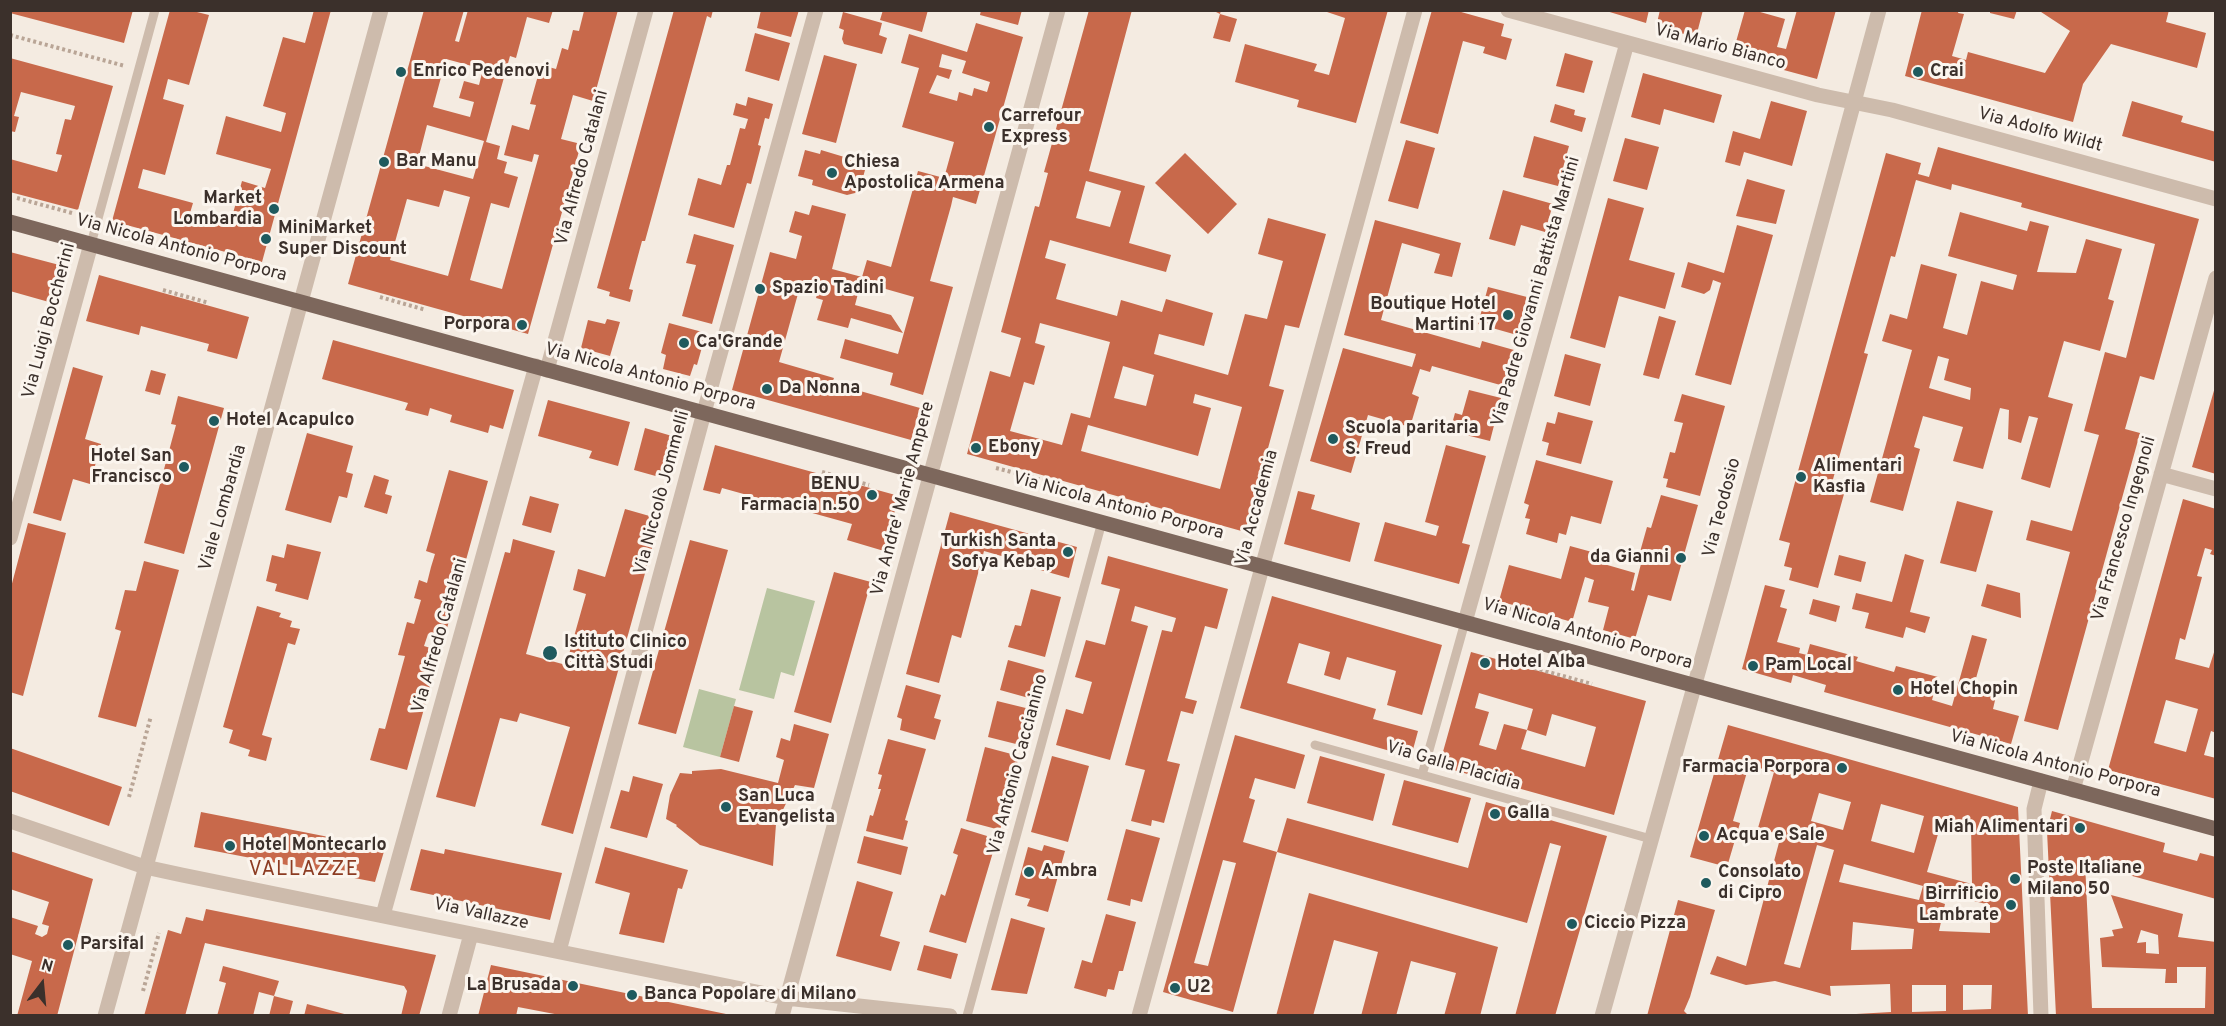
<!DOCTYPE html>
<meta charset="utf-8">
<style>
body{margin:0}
#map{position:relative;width:2226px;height:1026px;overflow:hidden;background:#f4ebe1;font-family:Overpass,sans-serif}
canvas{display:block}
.frame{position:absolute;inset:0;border:12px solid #3b302b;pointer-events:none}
.north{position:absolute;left:12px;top:954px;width:60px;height:60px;-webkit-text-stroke:4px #fbf5ee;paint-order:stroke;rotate:16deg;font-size:16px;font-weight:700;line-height:24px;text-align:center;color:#3b302b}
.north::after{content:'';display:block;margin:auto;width:21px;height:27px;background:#3b302b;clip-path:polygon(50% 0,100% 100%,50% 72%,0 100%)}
</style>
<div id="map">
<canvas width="2226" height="1026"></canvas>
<div class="frame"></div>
<div class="north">N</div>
</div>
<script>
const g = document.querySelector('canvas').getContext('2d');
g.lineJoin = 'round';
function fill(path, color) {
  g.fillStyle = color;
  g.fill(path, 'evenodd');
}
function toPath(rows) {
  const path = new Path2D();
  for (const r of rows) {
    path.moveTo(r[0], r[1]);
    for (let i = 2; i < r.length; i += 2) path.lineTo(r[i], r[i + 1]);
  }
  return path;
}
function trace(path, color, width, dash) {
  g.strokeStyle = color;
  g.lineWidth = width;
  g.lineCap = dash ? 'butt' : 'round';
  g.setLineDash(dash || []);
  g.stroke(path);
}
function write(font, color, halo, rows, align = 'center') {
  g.font = font + ' Overpass,sans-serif';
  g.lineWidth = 6;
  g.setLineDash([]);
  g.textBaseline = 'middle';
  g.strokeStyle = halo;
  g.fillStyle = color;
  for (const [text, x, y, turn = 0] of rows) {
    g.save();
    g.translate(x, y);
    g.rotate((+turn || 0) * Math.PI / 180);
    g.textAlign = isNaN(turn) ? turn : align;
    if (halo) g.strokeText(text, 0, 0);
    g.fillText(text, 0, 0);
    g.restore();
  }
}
const green = toPath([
 [767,588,815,601,794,676,781,672,774,699,739,690],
 [699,689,736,699,720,757,683,747]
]);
const building = toPath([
 [10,10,133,10,124,43,10,13],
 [170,10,189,10,209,15,189,85,168,79,163,99,184,105,165,175,143,169,138,188,193,203,190,213,230,224,242,181,265,188,271,169,216,154,226,116,281,132,286,113,263,106,283,37,305,43,314,10,331,10,262,262,112,221],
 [424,10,464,10,455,41,459,42,468,10,553,10,549,23,527,17,516,58,510,56,486,142,500,146,497,159,507,162,504,173,518,177,509,208,491,203,470,280,502,289,539,155,534,154,532,162,504,155,512,125,529,130,536,105,530,104,541,65,556,69,562,48,568,50,573,30,579,31,584,11,618,10,593,101,573,95,561,139,581,144,528,334,348,284],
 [446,59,483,69,479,85,464,81,459,98,474,102,470,117,433,107],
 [427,125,484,141,473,179,417,164],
 [444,190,470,197,448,276,390,260,407,199,439,207],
 [674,10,713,10,711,18,707,16,645,241,642,241,629,289,633,290,630,302,609,296,610,292,597,288],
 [761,10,799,10,791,37,757,28],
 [883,10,898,12,928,10,922,32,880,20],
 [981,10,1022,10,1018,25,980,15],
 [1089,10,1132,10,1089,171,1145,186,1129,243,1171,255,1166,272,1050,240,1045,258,1066,264,1056,299,1117,316,1121,300,1162,312,1166,299,1213,313,1204,346,1159,334,1154,354,1228,375,1245,314,1267,319,1283,261,1258,254,1268,218,1326,234,1299,328,1285,325,1269,386,1284,390,1245,532,967,454,990,371,1010,377,1021,338,1001,332,1035,206,1039,207,1048,173,1044,172],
 [1086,181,1121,191,1110,227,1076,218],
 [1040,323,1110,342,1090,418,1071,413,1062,445,1010,431,1024,382,1034,385,1045,346,1035,343],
 [1123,366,1154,375,1146,406,1114,398],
 [1195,394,1242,407,1220,489,1081,451,1088,425,1198,456,1211,408,1193,403],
 [1212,10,1221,10,1220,14,1237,19,1230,42,1213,38,1220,14],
 [1321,10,1388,10,1356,123,1297,107,1299,100,1235,82,1245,44,1317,64,1314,71,1329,75,1345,18],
 [1432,10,1454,10,1504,24,1501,36,1512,39,1506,60,1483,53,1485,47,1463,41,1438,134,1400,123],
 [1603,10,1649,10,1646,23],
 [1660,10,1703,10,1696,37,1656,27],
 [1745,10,1753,10,1785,19,1777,47,1786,49,1797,10,1836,10,1817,79,1732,56],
 [1922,10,1959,10,1958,13,1964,14,1952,56,1966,60,1968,52,2045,73,2070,31,2038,10,2123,10,2131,12,2131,10,2169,10,2166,22,2206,33,2197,68,2111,44,2083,84,2073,122,1905,76],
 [1990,10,2017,10,2014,19,1990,13],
 [843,12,882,23,879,35,887,38,882,54,844,44,842,39,844,30,839,28],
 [976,23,1023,37,976,204,953,197,951,206,930,281,953,287,923,395,890,385,893,373,840,358,845,339,898,354,914,297,861,282,855,305,891,315,903,333,851,318,848,328,817,320,823,300,816,298,819,288,801,283,779,362,834,378,832,383,920,408,911,440,732,390,770,252,796,259,802,236,789,232,795,211,809,215,812,205,846,214,832,269,862,277,867,260,891,267,918,171,944,178,954,142,902,127,919,68,901,63,909,34,967,52],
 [942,54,966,61,962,73,990,82,987,92,974,88,972,96,959,92,957,101,929,93,937,75,949,79,952,70,939,67],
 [755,33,790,43,779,81,745,71],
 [1565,53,1593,61,1584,93,1556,86],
 [824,55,857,64,836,143,802,134],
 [10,58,113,86,78,210,10,192,10,159,57,172,62,155,56,154,65,119,71,120,75,106,21,92,14,116,19,117,15,132,10,131],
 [1643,73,1722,95,1714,123,1664,109,1660,125,1631,117],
 [748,97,773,104,769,119,765,118,758,145,761,146,751,184,747,183,734,228,688,215,698,178,721,185,727,165,730,165,740,128,745,129,748,119,733,115,736,103,746,106],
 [1771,101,1807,111,1792,166,1744,152,1740,166,1725,162,1733,131,1760,139],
 [2132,101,2183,116,2181,122,2216,132,2216,162,2122,136],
 [1555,104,1575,110,1574,115,1586,118,1582,132,1550,122],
 [1534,136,1569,146,1558,186,1523,177],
 [1625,138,1659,147,1647,190,1613,181],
 [1406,140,1435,148,1418,209,1388,201],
 [1938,147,2199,219,2154,380,2140,376,2125,429,2140,433,2058,730,2024,721,2070,552,2026,540,2031,520,2072,531,2099,435,2084,431,2105,352,2126,358,2155,244,2021,207,2022,203,1952,184,1951,190,1916,180,1895,257,1891,256,1876,310,1864,353,1868,354,1830,490,1844,494,1818,588,1789,580,1792,568,1784,566,1790,543,1779,540,1886,153,1921,163,1918,174,1929,177],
 [805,150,820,154,821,150,861,162,865,170,859,192,847,195,812,185,813,180,798,176],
 [1185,153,1237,204,1208,234,1155,183],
 [1747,179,1785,190,1776,224,1736,216],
 [1503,190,1553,204,1545,232,1521,225,1515,246,1489,239],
 [1608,198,1644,208,1629,260,1675,273,1665,309,1619,296,1605,348,1570,338],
 [1960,212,2027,231,2030,221,2049,226,2037,272,2076,273,2086,239,2122,249,2108,299,2114,301,2100,351,2064,341,2048,397,2073,404,2050,488,2021,479,2038,418,2029,416,2021,443,2008,439,2009,410,2000,408,1983,469,1953,461,1963,427,1923,416,1914,447,1920,449,1903,511,1870,502,1912,350,1882,341,1890,314,1907,319,1921,264,1957,274,1943,328,1967,335,1981,281,2013,290,2017,275,1948,256],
 [1938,356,1949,359,1944,380,1971,388,1970,400,1929,388],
 [1375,220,1461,243,1452,277,1434,273,1440,254,1402,243,1381,320,1480,348,1482,341,1514,350,1504,386,1432,366,1430,372,1420,369,1412,394,1419,397,1410,427,1368,415,1351,473,1310,461,1343,348,1412,367,1416,354,1344,335],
 [1737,225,1773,235,1731,385,1695,375,1721,283,1713,280,1710,290,1704,294,1681,287,1688,262,1724,273],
 [694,234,734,245,712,324,682,316,696,265,686,263],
 [10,252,67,267,56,304,10,291],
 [99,275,249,317,237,359,207,351,209,344,141,326,139,335,86,321],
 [1488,287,1527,297,1517,335,1478,324],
 [1659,316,1676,321,1659,379,1643,375],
 [607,319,620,322,610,356,581,348,588,320,605,324],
 [669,323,706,333,697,365,694,364,690,376,663,369,666,355,661,353],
 [333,340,514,390,503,429,490,425,488,433,450,422,452,415,430,408,428,416,405,410,408,403,322,379],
 [1565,354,1601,364,1590,406,1554,396],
 [73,367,103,376,85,439,101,444,90,484,73,479,61,521,33,513],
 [151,370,166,374,160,395,145,391],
 [2215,387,2216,387,2216,474,2192,467],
 [1469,390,1501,398,1490,441,1450,431,1455,413,1462,415],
 [1682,394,1725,406,1700,496,1666,487,1668,479,1663,478,1670,452,1675,453,1683,423,1674,421],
 [178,396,224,408,184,554,144,543,176,425,171,424],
 [548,400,630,422,618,466,589,458,592,451,538,436],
 [1558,412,1593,421,1581,464,1546,455,1549,443,1542,441,1547,422,1555,424],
 [645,428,682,439,670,480,634,470],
 [307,433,353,446,346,472,353,474,347,498,339,496,331,523,285,510],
 [715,445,899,496,884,551,847,540,852,524,722,488,720,494,703,490],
 [1446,445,1486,456,1462,543,1470,545,1459,584,1374,561,1385,522,1436,536,1439,526,1425,522],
 [1536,460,1613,481,1601,524,1571,516,1566,535,1559,533,1557,543,1526,534,1530,519,1525,518,1529,505,1524,503],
 [449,470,488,481,444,639,428,634,424,646,440,651,407,770,370,760,379,728,385,729,405,656,398,655,407,622,414,624,421,600,414,598,419,580,427,583,431,567,435,554,426,551],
 [374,475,389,480,385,494,392,496,387,514,364,507],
 [1298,491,1315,495,1311,509,1360,523,1350,562,1284,544],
 [1661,495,1698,505,1671,601,1648,595,1635,639,1603,630,1609,607,1588,602,1594,580,1585,577,1572,622,1499,601,1509,565,1561,579,1570,546,1592,552,1590,560,1635,573,1631,590,1634,591,1642,560,1638,559,1647,527,1651,528],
 [530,496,559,504,551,533,522,525],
 [2183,499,2216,509,2216,556,2210,554,2212,550,2205,548,2197,576,2202,577,2185,640,2180,638,2175,659,2209,668,2216,646,2216,733,2211,731,2204,755,2216,758,2216,799,2108,770],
 [2166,700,2198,709,2186,752,2154,743],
 [1957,501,1993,511,1976,572,1940,563],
 [625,509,660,519,573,834,541,825,570,727,520,713,517,722,500,718,475,807,436,797,505,552,510,553,513,539,555,551,526,654,566,665,586,594,573,590,578,569,605,577],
 [950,512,1077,547,1069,578,1019,564,1019,561,984,551,961,638,952,635,939,683,906,674],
 [28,523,66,533,23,696,10,692,10,591],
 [690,540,728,550,676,734,638,724],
 [287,544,321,552,308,600,275,591,277,584,266,581,272,555,284,558],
 [1905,554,1924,560,1910,612,1930,617,1925,633,1906,627,1903,638,1865,628,1869,613,1852,609,1856,593,1892,602],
 [1839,555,1866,562,1861,582,1834,575],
 [1108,556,1228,589,1217,629,1205,626,1185,698,1197,701,1193,714,1181,711,1167,761,1180,764,1164,823,1152,820,1151,826,1131,821,1145,770,1125,765,1162,630,1172,632,1176,618,1135,606,1131,621,1148,626,1110,760,1056,745,1066,709,1083,714,1092,682,1075,677,1086,640,1105,645,1120,589,1101,584],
 [144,561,179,570,136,727,98,717,121,631,115,629,125,590,136,591],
 [834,572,871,582,831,723,794,712],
 [1987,584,2020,593,2021,618,1981,606],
 [1765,585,1785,590,1780,607,1787,609,1777,642,1800,648,1799,653,1807,655,1810,644,1858,657,1856,661,1894,672,1896,666,1938,677,1932,700,1952,706,1972,635,1987,639,1973,689,1996,696,1993,709,2019,716,2011,744,1824,692,1826,685,1793,675,1791,683,1742,669],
 [1031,589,1061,597,1045,657,1008,647,1015,625,1021,626],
 [1272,596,1442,645,1422,715,1387,705,1396,671,1347,657,1340,680,1324,675,1330,652,1299,643,1287,683,1376,709,1373,719,1418,731,1411,757,1240,708],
 [1813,599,1840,606,1836,622,1809,614],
 [257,606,281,613,279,617,292,621,290,627,300,629,295,645,288,643,262,735,272,738,266,761,248,756,250,750,229,743,233,730,223,727],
 [1471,652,1646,701,1614,815,1439,766],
 [1479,693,1533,709,1527,730,1546,736,1552,714,1596,727,1585,767,1521,749,1527,730,1504,724,1496,750,1479,745,1489,712,1475,708],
 [1008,660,1044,670,1036,700,1000,690],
 [906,685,941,695,934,718,941,720,935,740,900,730,902,719,897,717],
 [997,701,1034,710,1024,746,988,737],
 [734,706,753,711,739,762,720,757],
 [794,724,829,734,814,788,795,785,776,824,773,866,700,845,676,826,677,825,666,819,670,795,680,773,692,774,692,771,721,769,778,783,784,760,776,757,781,738,790,741],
 [1728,725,2018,807,2028,1016,1856,1016,1856,1014,1891,1012,1890,984,1830,986,1831,996,1775,981,1746,985,1710,974,1717,956,1746,966,1781,835,1758,828,1774,772,1749,765,1733,821,1740,823,1727,867,1690,857],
 [1819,793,1851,802,1843,830,1811,821],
 [1881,804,1924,816,1914,853,1871,841],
 [1943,817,1971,825,1972,884,1927,872],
 [1817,845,1834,850,1800,968,1784,964],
 [1844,864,1923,886,1919,900,1839,882],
 [1938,892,1990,905,1990,933,1939,931,1945,904,1933,900],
 [1853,922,1914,929,1912,949,1851,950],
 [1912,985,1946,985,1946,1011,1912,1012],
 [1963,985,1992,985,1991,1009,1963,1010],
 [1235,735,1305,755,1295,789,1255,778,1249,798,1255,800,1243,842,1277,852,1233,1012,1163,992],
 [1223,860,1236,863,1208,966,1194,963],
 [888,739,926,749,905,820,908,821,903,840,866,831,870,815,873,816,881,789,878,789,882,775,878,774],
 [985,747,1019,756,1000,830,966,821],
 [10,748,122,787,109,826,10,791],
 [1052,756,1089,766,1068,842,1031,832],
 [1320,756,1385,774,1373,821,1307,803],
 [633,776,663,784,647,838,610,828,621,790,629,792],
 [1404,780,1471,798,1458,843,1392,825],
 [1486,802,1607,836,1555,1016,1515,1016,1561,846,1550,843,1527,923,1277,852,1287,818,1468,868],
 [2052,811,2165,843,2163,852,2197,861,2200,853,2216,857,2216,899,2085,863,2092,1008,2205,1008,2206,967,2177,967,2177,983,2165,983,2166,969,2102,967,2100,938,2114,936,2112,930,2123,928,2111,895,2183,914,2178,937,2216,942,2216,1016,2056,1016,2047,831],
 [2141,930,2158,935,2159,954,2146,953,2146,942,2137,943],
 [201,812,385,848,375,882,194,847],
 [961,828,987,836,986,839,996,842,966,943,929,932,941,894,945,896,958,855,953,853],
 [1126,829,1160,838,1142,902,1131,899,1130,906,1107,900],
 [864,836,908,847,901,875,857,863],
 [1044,845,1065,851,1048,912,1027,906,1030,899,1015,895,1028,847,1042,851],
 [605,847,688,870,682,889,678,888,664,943,619,934,630,893,595,883],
 [421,849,444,854,445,849,562,873,550,920,410,890],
 [10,851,93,879,57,1016,17,1016,32,961,10,954,10,917,38,926,35,934,42,937,47,934,49,926,42,924,49,902,10,889],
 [857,881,893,892,880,936,900,942,891,971,836,956],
 [1309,893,1498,947,1480,1016,1444,1016,1456,973,1411,961,1396,1016,1361,1016,1378,952,1334,940,1313,1016,1276,1016],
 [1678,900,1715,910,1690,997,1684,1011,1689,1016,1647,1016],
 [206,909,436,955,419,1016,401,1016,407,991,404,986,205,943,185,1016,144,1016,168,930,181,934,186,917,203,921],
 [1106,914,1136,922,1123,971,1119,971,1114,990,1108,989,1106,997,1074,988,1082,960,1092,963],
 [1011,918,1045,928,1027,994,991,990],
 [924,945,958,954,951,979,917,970],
 [491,965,726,1014,726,1016,565,1016,518,1007,516,1016,478,1016],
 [223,966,279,981,274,996,259,992,253,1016,217,1016,226,983,219,981],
 [274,996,293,1001,289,1016,269,1016],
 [307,1004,348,1015,348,1016,304,1016]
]);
const path = toPath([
 [10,35,125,66],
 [17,198,72,213],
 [163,290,209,303],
 [380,297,426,310],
 [996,468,1046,481],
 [822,472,869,485],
 [1502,607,1557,622],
 [1505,660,1592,684],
 [129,797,151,716],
 [143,991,159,933]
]);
const service = toPath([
 [91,244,155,10],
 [1315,745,1651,839],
 [1422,775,1465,622],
 [967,1016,1102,522]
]);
const minor = toPath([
 [1508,10,1818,95,1892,110,2216,199],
 [547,370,646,10],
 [2161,474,2216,489],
 [10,538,91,244],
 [1465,622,1627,43],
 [2073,790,2216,278],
 [10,821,145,867,182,875,786,998,950,1016],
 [383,915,536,366],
 [559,951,712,383,816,10],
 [449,1016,471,934],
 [782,1016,1058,10],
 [1139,1016,1415,10],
 [2041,1016,2034,809,2041,781]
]);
const tertiary = toPath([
 [105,1016,381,10],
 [1602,1016,1722,587,1879,10]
]);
const primary = toPath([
 [10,222,2216,829]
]);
const markers = [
 [401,72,6,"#1f5a5e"],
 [1918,72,6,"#1f5a5e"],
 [989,127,6,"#1f5a5e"],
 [384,162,6,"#1f5a5e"],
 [832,173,6,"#1f5a5e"],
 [274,209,6,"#1f5a5e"],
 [266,239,6,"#1f5a5e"],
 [760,289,6,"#1f5a5e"],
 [1508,315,6,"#1f5a5e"],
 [522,325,6,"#1f5a5e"],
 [684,343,6,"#1f5a5e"],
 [767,389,6,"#1f5a5e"],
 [214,421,6,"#1f5a5e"],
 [1333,439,6,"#1f5a5e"],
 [976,448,6,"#1f5a5e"],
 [184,467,6,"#1f5a5e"],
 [1801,477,6,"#1f5a5e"],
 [872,495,6,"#1f5a5e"],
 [1068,552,6,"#1f5a5e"],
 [1681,558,6,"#1f5a5e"],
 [550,653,8,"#1f5a5e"],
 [1485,663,6,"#1f5a5e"],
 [1753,666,6,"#1f5a5e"],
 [1898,690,6,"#1f5a5e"],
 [1842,768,6,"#1f5a5e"],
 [726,807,6,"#1f5a5e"],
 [1495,814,6,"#1f5a5e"],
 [2080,828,6,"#1f5a5e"],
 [1704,836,6,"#1f5a5e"],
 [230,846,6,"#1f5a5e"],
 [1029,872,6,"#1f5a5e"],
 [2015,879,6,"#1f5a5e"],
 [1706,883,6,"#1f5a5e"],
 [2011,905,6,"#1f5a5e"],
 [1572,924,6,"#1f5a5e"],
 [68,945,6,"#1f5a5e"],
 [573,986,6,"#1f5a5e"],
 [1175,988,6,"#1f5a5e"],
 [632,995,6,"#1f5a5e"]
];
const streetNames = [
 ["Via Mario Bianco",1720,48,15],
 ["Via Adolfo Wildt",2040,131,15],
 ["Via Alfredo Catalani",583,168,-75],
 ["Via Nicola Antonio Porpora",181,249,15],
 ["Via Padre Giovanni Battista Martini",1537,292,-74],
 ["Via Luigi Boccherini",50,321,-75],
 ["Via Nicola Antonio Porpora",650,378,15],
 ["Via Niccolò Jommelli",663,493,-75],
 ["Via Andre' Marie Ampere",904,499,-75],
 ["Via Nicola Antonio Porpora",1118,507,15],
 ["Viale Lombardia",224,508,-74],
 ["Via Accademia",1258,508,-75],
 ["Via Teodosio",1723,508,-75],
 ["Via Francesco Ingegnoli",2125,529,-74],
 ["Via Nicola Antonio Porpora",1587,635,16],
 ["Via Alfredo Catalani",441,636,-74],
 ["Via Antonio Caccianino",1019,765,-75],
 ["Via Nicola Antonio Porpora",2055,765,15],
 ["Via Galla Placidia",1453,767,16],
 ["Via Vallazze",481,915,12]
];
const poiNames = [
 ["Enrico Pedenovi",413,72],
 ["Crai",1930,72],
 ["Carrefour",1001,117],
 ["Express",1001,138],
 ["Bar Manu",396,162],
 ["Chiesa",844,163],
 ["Apostolica Armena",844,184],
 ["Market",262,199,"right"],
 ["Lombardia",262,220,"right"],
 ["MiniMarket",278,229],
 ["Super Discount",278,250],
 ["Spazio Tadini",772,289],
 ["Boutique Hotel",1496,305,"right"],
 ["Martini 17",1496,326,"right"],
 ["Porpora",510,325,"right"],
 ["Ca'Grande",696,343],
 ["Da Nonna",779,389],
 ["Hotel Acapulco",226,421],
 ["Scuola paritaria",1345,429],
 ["S. Freud",1345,450],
 ["Ebony",988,448],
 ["Hotel San",172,457,"right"],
 ["Francisco",172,478,"right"],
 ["Alimentari",1813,467],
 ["Kasfia",1813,488],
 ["BENU",860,485,"right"],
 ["Farmacia n.50",860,506,"right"],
 ["Turkish Santa",1056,542,"right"],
 ["Sofya Kebap",1056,563,"right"],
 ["da Gianni",1669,558,"right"],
 ["Istituto Clinico",564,643],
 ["Città Studi",564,664],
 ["Hotel Alba",1497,663],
 ["Pam Local",1765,666],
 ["Hotel Chopin",1910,690],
 ["Farmacia Porpora",1830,768,"right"],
 ["San Luca",738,797],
 ["Evangelista",738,818],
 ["Galla",1507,814],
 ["Miah Alimentari",2068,828,"right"],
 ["Acqua e Sale",1716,836],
 ["Hotel Montecarlo",242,846],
 ["Poste Italiane",2027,869],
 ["Milano 50",2027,890],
 ["Ambra",1041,872],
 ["Consolato",1718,873],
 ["di Cipro",1718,894],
 ["Birrificio",1999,895,"right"],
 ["Lambrate",1999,916,"right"],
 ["Ciccio Pizza",1584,924],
 ["Parsifal",80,945],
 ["La Brusada",561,986,"right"],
 ["U2",1187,988],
 ["Banca Popolare di Milano",644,995]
];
const neighbourhoodNames = [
 ["VALLAZZE",304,871]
];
fill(green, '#b8c4a0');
fill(building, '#c8694b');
trace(path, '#b9a596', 4, [3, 3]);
trace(service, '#cdbbac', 9);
trace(minor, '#cdbbac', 15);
trace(tertiary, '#cdbbac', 15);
trace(primary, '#7d675c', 15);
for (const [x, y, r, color] of markers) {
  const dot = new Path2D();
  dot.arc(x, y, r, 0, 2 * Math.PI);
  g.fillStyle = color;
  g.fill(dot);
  trace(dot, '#fbf5ee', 2);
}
write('18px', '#3b302b', '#fbf5ee', streetNames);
write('bold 18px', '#3b302b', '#fbf5ee', poiNames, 'left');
g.letterSpacing = '1.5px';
write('20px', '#8c3b22', '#fbf5ee', neighbourhoodNames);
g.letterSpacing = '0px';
</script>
